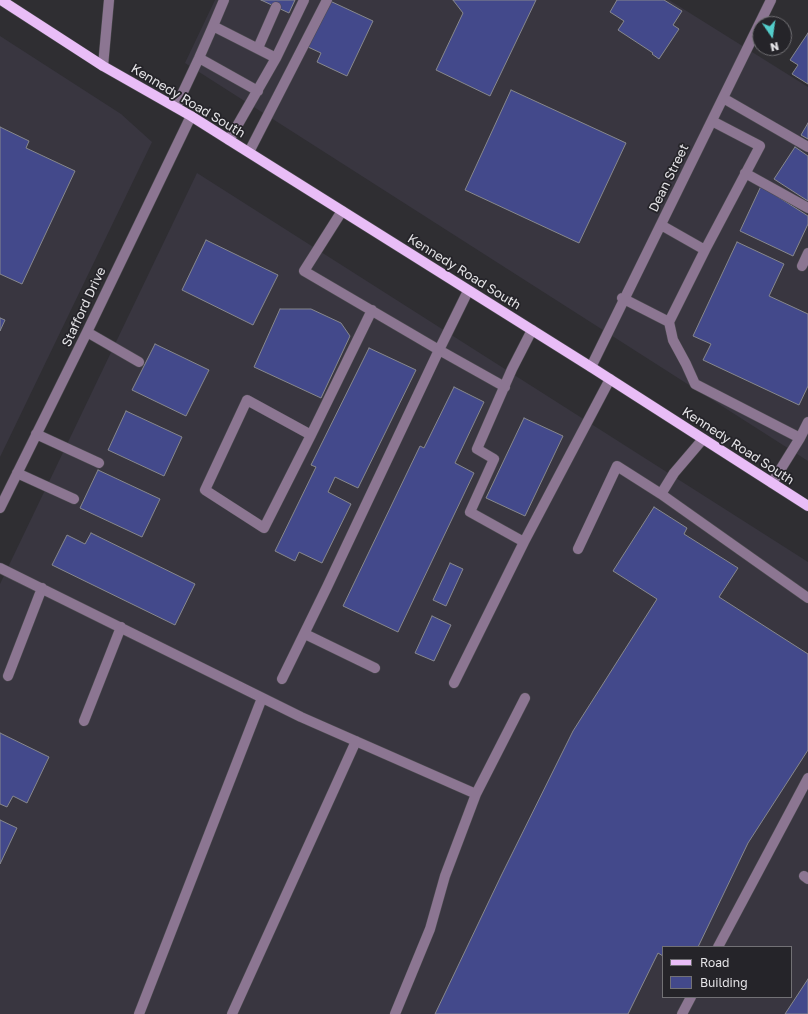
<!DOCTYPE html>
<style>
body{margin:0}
#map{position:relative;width:808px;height:1014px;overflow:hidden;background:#2f2e32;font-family:"Golos Text",sans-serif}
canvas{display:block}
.legend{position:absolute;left:662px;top:946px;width:130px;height:52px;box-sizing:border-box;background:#252429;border:1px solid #727175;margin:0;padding:5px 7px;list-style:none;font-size:12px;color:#e5e4e7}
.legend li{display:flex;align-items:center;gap:8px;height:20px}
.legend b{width:20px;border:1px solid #727175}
.north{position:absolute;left:752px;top:16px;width:40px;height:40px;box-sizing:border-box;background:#252429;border:1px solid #727175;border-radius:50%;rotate:167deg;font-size:11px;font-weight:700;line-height:16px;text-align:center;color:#e5e4e7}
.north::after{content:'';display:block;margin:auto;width:14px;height:18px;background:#53cdcb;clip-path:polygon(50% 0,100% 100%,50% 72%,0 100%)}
</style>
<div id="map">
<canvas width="808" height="1014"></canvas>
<ul class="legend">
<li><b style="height:5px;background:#e9bdf7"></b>Road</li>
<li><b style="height:11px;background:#43498b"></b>Building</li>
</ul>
<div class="north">N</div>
</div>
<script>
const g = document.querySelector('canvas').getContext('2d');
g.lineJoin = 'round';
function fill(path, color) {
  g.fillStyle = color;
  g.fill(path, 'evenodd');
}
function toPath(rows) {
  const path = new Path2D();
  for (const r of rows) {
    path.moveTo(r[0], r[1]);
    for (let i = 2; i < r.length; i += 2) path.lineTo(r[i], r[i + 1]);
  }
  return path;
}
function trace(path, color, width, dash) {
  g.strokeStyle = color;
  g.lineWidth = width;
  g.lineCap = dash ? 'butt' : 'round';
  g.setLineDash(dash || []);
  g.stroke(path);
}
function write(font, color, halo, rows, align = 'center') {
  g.font = font + ' "Golos Text",sans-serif';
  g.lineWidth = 3.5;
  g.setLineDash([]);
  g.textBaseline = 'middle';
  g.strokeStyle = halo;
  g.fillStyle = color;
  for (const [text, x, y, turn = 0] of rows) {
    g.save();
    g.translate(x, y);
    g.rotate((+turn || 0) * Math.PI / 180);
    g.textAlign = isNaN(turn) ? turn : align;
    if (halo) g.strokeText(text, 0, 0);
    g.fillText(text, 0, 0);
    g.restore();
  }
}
const built = toPath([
 [215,0,669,0,808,87,808,461,185,63],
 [0,36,121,114,152,142,0,457],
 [197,173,808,562,808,1014,0,1014,0,584],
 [663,947,791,947,791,997,663,997]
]);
const building = toPath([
 [261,0,295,0,289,13,261,0],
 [453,0,536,0,490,96,436,70,463,13,453,0],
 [617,0,664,0,682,11,673,25,679,29,659,59,652,54,653,53,618,30,624,21,610,12,617,0],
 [330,1,373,21,347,76,317,62,321,53,308,47,330,1],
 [808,33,808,84,792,74,798,65,790,60,808,33],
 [511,90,626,143,579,243,465,190,511,90],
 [808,123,808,139,801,135,808,123],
 [0,127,29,141,26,148,75,171,22,284,0,274,0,127],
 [795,147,808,156,808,201,774,179,795,147],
 [761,186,808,216,808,224,793,256,740,231,761,186],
 [206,240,278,275,253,325,182,290,206,240],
 [737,242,784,264,769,296,808,314,808,386,799,405,703,360,711,344,693,336,737,242],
 [280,309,311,309,341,323,350,336,321,398,254,367,280,309],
 [0,318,5,320,0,331,0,318],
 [155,344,209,370,186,416,132,390,155,344],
 [369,348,416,370,358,488,335,477,328,492,351,504,322,563,299,552,295,561,275,551,316,467,311,465,369,348],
 [454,387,484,402,455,463,474,473,398,632,343,606,420,446,424,448,454,387],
 [126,411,182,437,164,476,108,450,126,411],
 [524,418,563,436,525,516,486,498,524,418],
 [98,470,160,499,142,537,80,508,98,470],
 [654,507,687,528,684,534,738,568,719,597,808,654,808,750,748,843,698,947,663,947,663,956,658,953,628,1014,435,1014,501,876,573,731,657,599,613,571,654,507],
 [91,533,195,584,175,625,52,565,67,535,85,544,91,533],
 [450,563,463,569,446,606,433,600,450,563],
 [432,616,451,625,434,661,415,653,432,616],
 [0,733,49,757,27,803,13,796,7,807,0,804,0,733],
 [0,820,17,828,0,864,0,820],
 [808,979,808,1014,785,1014,808,979]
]);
const minor = toPath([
 [213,26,224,0],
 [258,48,276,7],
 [199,58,258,91],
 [103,66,109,0],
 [723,98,808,147],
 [176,107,199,58,213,26,276,58],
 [229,140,276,58,304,0],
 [249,152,327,0],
 [745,173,808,208],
 [342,211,304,271,439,350,468,291],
 [705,250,760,146,712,121],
 [802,266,808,253],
 [622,298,669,322,705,250,661,225],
 [669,322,673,340,686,364,695,384,800,438,772,483],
 [532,330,512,369,477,449,494,459,470,512,524,542,610,379],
 [87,332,139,362],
 [591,367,771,0],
 [36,434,99,463],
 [311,435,247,400,205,490,264,528,311,435,372,310],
 [800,438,808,422],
 [703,439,674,473,661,494,808,598],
 [17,473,74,499],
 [0,508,87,332,191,116],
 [578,549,617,466,661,494],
 [0,568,301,717,476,794,525,698],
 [305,634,375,668],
 [8,676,42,588],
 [282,679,327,587,439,350,505,387],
 [454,683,524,542],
 [84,721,121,627],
 [804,876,808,879],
 [718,947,808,778],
 [139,1014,262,698],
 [232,1014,356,741],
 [395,1014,430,929,445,876,476,794],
 [682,1014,691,997]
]);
const major = toPath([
 [1,0,103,66,191,116,229,140,591,367,808,506]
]);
const streetNames = [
 ["Kennedy Road South",188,101,31],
 ["Dean Street",669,178,-64],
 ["Kennedy Road South",464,272,32],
 ["Stafford Drive",84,307,-65],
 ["Kennedy Road South",738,446,33]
];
fill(built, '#393640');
fill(building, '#43498b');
trace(building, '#87888d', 1);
trace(minor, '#4c4b4f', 11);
trace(major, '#4c4b4f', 11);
trace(minor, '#8c7692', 10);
trace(major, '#e9bdf7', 10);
write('13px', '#e5e4e7', '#252429', streetNames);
</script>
